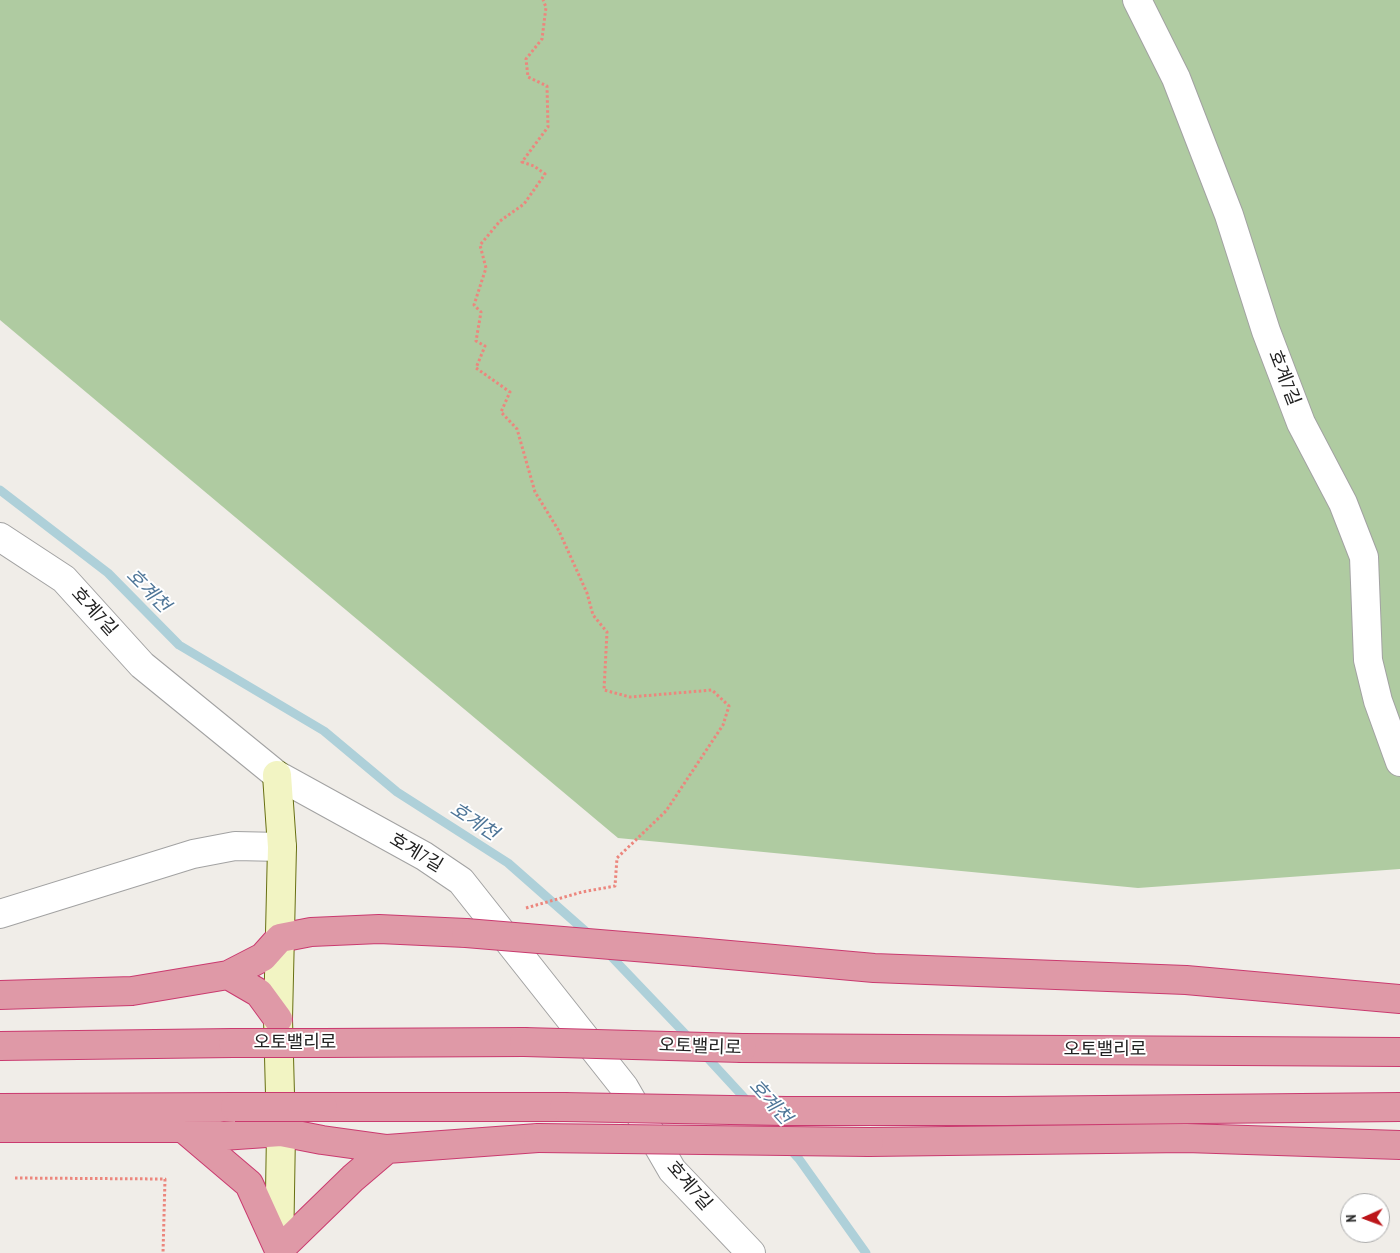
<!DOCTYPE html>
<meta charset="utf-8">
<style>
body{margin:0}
#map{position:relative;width:1400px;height:1253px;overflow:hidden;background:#f0ede8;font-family:"PT Sans Narrow",sans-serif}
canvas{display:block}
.north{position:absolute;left:1340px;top:1193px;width:50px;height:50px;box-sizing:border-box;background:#fff;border:1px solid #a6a6a6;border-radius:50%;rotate:268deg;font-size:14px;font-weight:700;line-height:20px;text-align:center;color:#212121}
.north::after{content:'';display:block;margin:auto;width:18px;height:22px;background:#bc1519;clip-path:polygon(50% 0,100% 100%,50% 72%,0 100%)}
</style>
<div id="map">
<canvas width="1400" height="1253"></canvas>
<div class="north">N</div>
</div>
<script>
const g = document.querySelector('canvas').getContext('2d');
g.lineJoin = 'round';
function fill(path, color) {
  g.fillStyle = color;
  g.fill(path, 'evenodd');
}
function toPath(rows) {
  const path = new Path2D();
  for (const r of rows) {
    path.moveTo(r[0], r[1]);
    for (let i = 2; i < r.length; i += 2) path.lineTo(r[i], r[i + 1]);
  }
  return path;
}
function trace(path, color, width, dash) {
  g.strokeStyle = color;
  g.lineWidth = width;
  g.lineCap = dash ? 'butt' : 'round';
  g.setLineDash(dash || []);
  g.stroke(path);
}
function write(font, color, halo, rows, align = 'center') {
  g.font = font + ' "PT Sans Narrow","Noto Sans KR",sans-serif';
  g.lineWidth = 4;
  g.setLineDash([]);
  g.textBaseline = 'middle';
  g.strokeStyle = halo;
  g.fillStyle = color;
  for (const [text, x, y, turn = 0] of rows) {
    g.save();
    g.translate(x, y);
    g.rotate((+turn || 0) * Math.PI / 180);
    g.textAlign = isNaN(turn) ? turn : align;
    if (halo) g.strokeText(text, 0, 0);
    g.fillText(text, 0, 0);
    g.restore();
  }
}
const forest = toPath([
 [0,0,1400,0,1400,869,1138,888,618,838,0,320]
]);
const stream = toPath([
 [0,490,108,573,179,645,324,731,397,792,508,863,592,937],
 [606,951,692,1041],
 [703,1053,750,1104],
 [788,1147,799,1159,866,1253]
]);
const path = toPath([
 [526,908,582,892,615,886,617,858,666,811,723,725,729,706,712,690,630,697,604,690,607,632,593,615,587,593,559,531,535,492,517,429,501,412,510,392,476,368,485,346,476,341,481,312,474,305,486,268,480,245,500,221,524,204,545,174,534,166,522,162,548,127,547,86,528,77,526,59,542,39,546,7,543,0],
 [15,1178,165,1179,163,1253]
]);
const street = toPath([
 [1137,0,1176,78,1229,215,1266,331,1301,423,1343,503,1364,557,1368,660,1378,701,1400,762],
 [0,537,64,579,142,665,277,775,424,856,461,881,624,1087,672,1170,751,1253],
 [0,914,193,854,235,846,282,847]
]);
const secondary = toPath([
 [277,775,282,847,278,1019,281,1132,279,1253]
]);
const highway = toPath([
 [696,952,874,968,1186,980,1400,999],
 [228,975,259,993,278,1019],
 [0,995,132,991,228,975,263,957,280,938,311,932,379,929,466,933],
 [323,1043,524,1042],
 [0,1046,233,1043],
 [742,1048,1400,1052],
 [323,1107,564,1107],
 [0,1108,235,1107],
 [786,1111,1005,1111,1400,1107],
 [0,1128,183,1128,249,1184,279,1250,353,1178,387,1149,538,1138],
 [185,1128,222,1136,281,1132,322,1140,387,1149],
 [869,1142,1186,1138,1400,1145]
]);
const highwayBridge = toPath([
 [466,933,696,952],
 [524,1042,742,1048],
 [233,1043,323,1043],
 [235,1107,323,1107],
 [564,1107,786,1111],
 [538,1138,869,1142]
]);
const streetNames = [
 ["호계7길",1284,378,69],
 ["호계7길",94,612,48],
 ["호계7길",416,853,31],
 ["오토밸리로",295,1043],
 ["오토밸리로",700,1047,2],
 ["오토밸리로",1105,1050],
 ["호계7길",689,1186,49]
];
const waterNames = [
 ["호계천",148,591,45],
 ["호계천",474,822,33],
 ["호계천",770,1102,48]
];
fill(forest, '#afcba1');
trace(stream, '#aed0d9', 9);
trace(street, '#a2a2a2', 30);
trace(secondary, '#676f11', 30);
trace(highway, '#ca3a6f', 30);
trace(path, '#ec867d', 3, [2.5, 2.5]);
trace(street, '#fff', 28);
trace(secondary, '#f2f4c3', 28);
trace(highway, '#df99a7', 28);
trace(highwayBridge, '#ca3a6f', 30, []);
trace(highwayBridge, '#df99a7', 28);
write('18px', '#212121', '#fff', streetNames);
write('italic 19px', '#4f7698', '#fff', waterNames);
</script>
